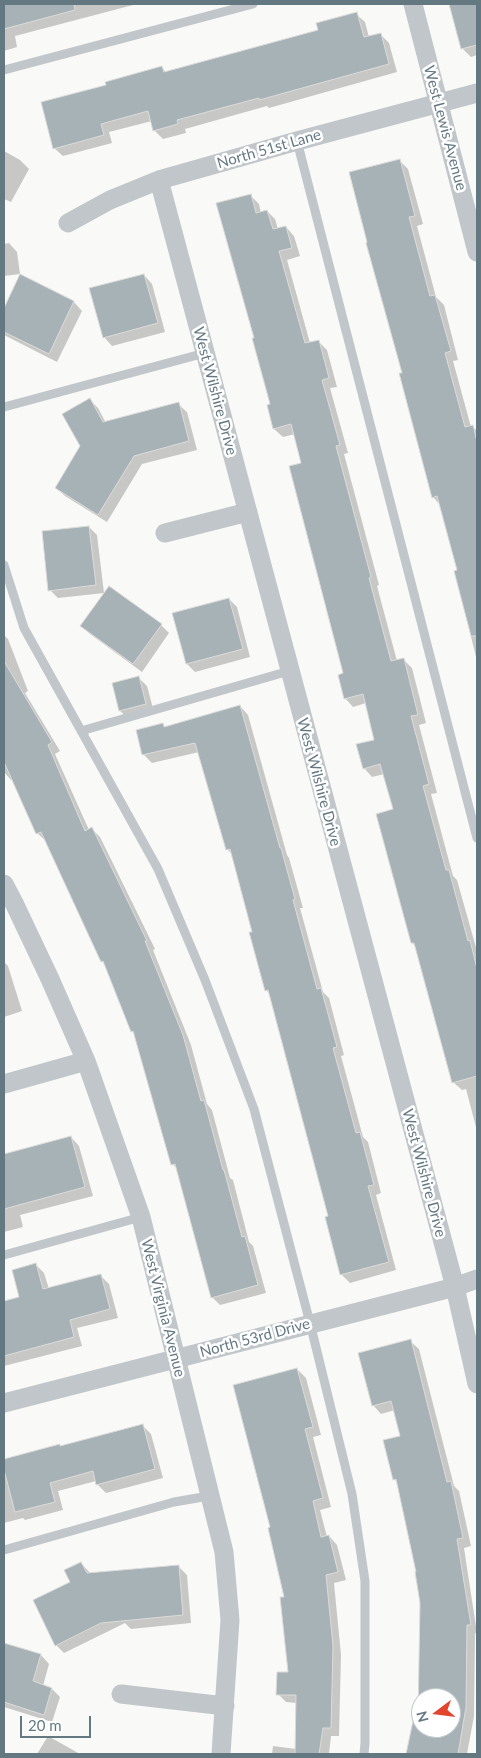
<!DOCTYPE html>
<style>
body{margin:0}
#map{position:relative;width:481px;height:1758px;overflow:hidden;background:#f9f9f7;font-family:Lato,sans-serif}
canvas{display:block}
.frame{position:absolute;inset:0;border:5px solid #647882;pointer-events:none}
.north{position:absolute;left:411px;top:1688px;width:50px;height:50px;box-sizing:border-box;background:#fff;border:1px solid #c1c9cd;border-radius:50%;rotate:255deg;font-size:14px;font-weight:700;line-height:20px;text-align:center;color:#647882}
.north::after{content:'';display:block;margin:auto;width:18px;height:22px;background:#e3442d;clip-path:polygon(50% 0,100% 100%,50% 72%,0 100%)}
.scale{position:absolute;left:20px;top:1716px;width:71px;height:22px;box-sizing:border-box;border:2px solid #647882;border-top:0;padding-left:6px;font-size:15px;line-height:18px;white-space:nowrap;color:#647882;-webkit-text-stroke:4px #fff;paint-order:stroke}
</style>
<div id="map">
<canvas width="481" height="1758"></canvas>
<div class="frame"></div>
<div class="north">N</div>
<div class="scale">20 m</div>
</div>
<script>
const g = document.querySelector('canvas').getContext('2d');
g.lineJoin = 'round';
function fill(path, color) {
  g.fillStyle = color;
  g.fill(path, 'evenodd');
}
function toPath(rows) {
  const path = new Path2D();
  for (const r of rows) {
    path.moveTo(r[0], r[1]);
    for (let i = 2; i < r.length; i += 2) path.lineTo(r[i], r[i + 1]);
  }
  return path;
}
function trace(path, color, width, dash) {
  g.strokeStyle = color;
  g.lineWidth = width;
  g.lineCap = dash ? 'butt' : 'round';
  g.setLineDash(dash || []);
  g.stroke(path);
}
function write(font, color, halo, rows, align = 'center') {
  g.font = font + ' Lato,sans-serif';
  g.lineWidth = 5;
  g.setLineDash([]);
  g.textBaseline = 'middle';
  g.strokeStyle = halo;
  g.fillStyle = color;
  for (const [text, x, y, turn = 0] of rows) {
    g.save();
    g.translate(x, y);
    g.rotate((+turn || 0) * Math.PI / 180);
    g.textAlign = isNaN(turn) ? turn : align;
    if (halo) g.strokeText(text, 0, 0);
    g.fillText(text, 0, 0);
    g.restore();
  }
}
const shadow = toPath([
 [4,4,137,4,15,36,17,47,4,51],
 [450,4,477,4,477,55,471,57,462,48],
 [356,14,365,22,369,37,380,34,389,43,397,72,269,108,267,106,185,129,186,133,163,139,154,130,152,121,109,132,112,143,63,156,54,148,108,86,162,68,167,73,320,31],
 [4,151,20,160,29,169,11,202,4,199],
 [399,160,408,169,423,224,417,226,436,297,444,305,458,360,453,361,471,427,472,426,477,431,477,661,455,572,459,571,441,506,433,497,403,373],
 [250,195,259,204,261,213,267,211,275,219,278,229,286,227,294,236,300,256,287,260,310,343,318,341,327,350,337,387,330,388,348,453,344,454,379,585,377,586,397,661,403,659,412,668,426,723,419,725,437,793,431,794,453,876,457,880,477,951,477,1131,466,1089,462,1090,453,1082,416,947,412,943,394,810,384,774,372,777,364,768,375,740,366,703,353,707,345,698,345,674,303,464,295,434,283,437,274,429,272,405,255,339],
 [9,243,17,252,20,274,4,276,4,244],
 [144,275,152,284,165,332,112,346,104,337],
 [21,276,74,302,82,311,57,362,4,335,4,311],
 [90,400,98,408,106,423,178,404,187,412,197,450,142,464,107,522,65,496,56,488,82,446],
 [89,527,97,535,104,593,58,598,50,590],
 [229,599,237,607,250,657,195,672,187,664],
 [161,625,169,633,142,672,90,634,82,626],
 [4,635,8,639,28,691,25,693,60,751,55,754,89,830,92,829,100,837,155,949,153,950,191,1045,207,1104,212,1110,230,1178,233,1180,249,1242,253,1246,266,1293,220,1305,212,1297,178,1169,172,1164,136,1035,132,1031,105,965,102,961,46,841,37,833,13,779,11,780,4,772],
 [138,677,147,686,154,712,129,719,120,711,113,684],
 [240,706,248,715,287,855,289,858,303,908,300,908,323,992,329,998,344,1055,341,1056,363,1137,368,1142,381,1193,376,1195,396,1270,350,1283,341,1274,330,1217,271,995,266,990,253,932,233,855,227,849,199,752,152,763,144,755,137,730,163,724,166,728],
 [4,962,8,966,22,1011,4,1017],
 [71,1137,79,1146,93,1196,20,1215,23,1227,4,1232,4,1163,16,1159],
 [36,1265,44,1273,49,1289,101,1276,109,1284,118,1318,77,1328,82,1346,4,1366,4,1302,21,1298],
 [410,1341,419,1349,454,1486,459,1491,471,1546,464,1548,477,1633,475,1633,474,1716,467,1754,408,1754,414,1717,420,1718,421,1603,418,1573,398,1483,394,1479,402,1437,395,1410,381,1414,373,1405],
 [421,1698,451,1698,451,1728,421,1728],
 [297,1369,306,1378,321,1435,313,1437,331,1507,320,1510,327,1537,329,1536,337,1545,346,1580,334,1583,341,1655,339,1736,331,1736,329,1754,272,1754,273,1746,296,1749,297,1703,286,1702,278,1694,289,1673,285,1598,272,1528],
 [142,1425,151,1434,163,1478,106,1493,97,1484,96,1481,58,1491,63,1510,25,1520,23,1518,4,1523,4,1460,59,1445,61,1447],
 [81,1563,91,1574,178,1566,187,1575,191,1623,131,1629,125,1623,64,1653,56,1645,72,1583],
 [5,1644,41,1655,49,1664,43,1686,52,1689,60,1697,52,1722,4,1707],
 [48,1736,80,1754,37,1754]
]);
const building = toPath([
 [4,4,74,4,75,10,4,29,4,4],
 [449,4,477,4,477,45,461,49,449,4],
 [357,12,364,37,381,33,389,64,259,100,259,98,177,120,178,124,153,131,148,111,101,124,104,135,53,149,41,102,106,85,105,82,162,66,164,72,318,30,316,23,357,12],
 [400,159,415,216,409,217,430,296,435,295,451,351,445,353,465,427,473,425,477,442,477,636,471,636,454,571,457,570,437,496,432,498,399,373,402,373,366,243,367,242,349,172,400,159],
 [251,194,256,213,267,210,273,229,286,226,292,248,279,251,305,343,319,340,329,378,322,380,340,445,336,446,371,577,369,578,391,661,404,658,418,715,411,716,429,784,423,786,446,870,449,870,468,941,470,940,477,969,477,1076,452,1083,414,943,411,943,376,814,393,809,380,764,363,769,356,744,374,740,363,694,344,699,338,675,343,673,289,466,301,463,291,424,273,429,267,405,270,404,252,338,254,338,216,203,251,194],
 [20,274,74,301,49,354,4,332,4,308,20,274],
 [144,274,158,323,103,338,89,288,144,274],
 [90,398,103,422,179,402,189,441,134,456,98,515,55,488,80,446,62,414,90,398],
 [89,526,96,585,48,591,42,531,89,526],
 [109,586,162,624,133,664,80,626,109,586],
 [229,598,243,649,186,664,172,613,229,598],
 [4,661,52,742,48,745,85,831,92,827,147,941,145,941,183,1035,201,1101,204,1100,223,1170,224,1170,242,1237,245,1236,258,1285,211,1298,175,1164,171,1165,133,1031,131,1032,103,961,101,962,41,832,36,834,4,762,4,661],
 [139,676,146,704,119,711,112,683,139,676],
 [240,705,280,848,281,848,295,899,293,900,317,989,321,988,337,1047,333,1048,356,1133,360,1132,374,1185,368,1186,389,1262,340,1275,325,1217,328,1216,268,990,265,991,249,932,252,932,230,849,226,850,195,743,142,755,136,730,163,723,164,727,240,705],
 [71,1136,85,1187,4,1209,4,1154,71,1136],
 [36,1263,43,1289,101,1274,110,1309,70,1320,74,1337,4,1356,4,1301,19,1297,12,1270,36,1263],
 [411,1339,447,1482,451,1481,463,1538,457,1539,471,1625,467,1625,466,1707,458,1754,406,1754,414,1716,418,1716,420,1603,415,1572,416,1572,396,1479,393,1480,383,1440,400,1436,391,1401,372,1406,358,1353,411,1339],
 [421,1698,451,1698,451,1728,421,1728,421,1698],
 [297,1368,313,1427,305,1429,323,1498,313,1501,321,1537,329,1535,338,1572,326,1575,333,1646,331,1728,323,1728,319,1754,295,1754,296,1695,276,1695,277,1672,288,1672,280,1597,284,1597,268,1528,270,1527,233,1385,297,1368],
 [143,1424,155,1469,96,1485,93,1471,50,1483,55,1502,15,1512,4,1470,4,1459,60,1444,60,1446,143,1424],
 [81,1562,87,1573,179,1565,183,1615,101,1623,55,1646,33,1600,70,1582,64,1570,81,1562],
 [4,1643,41,1654,33,1681,52,1688,44,1715,4,1702,4,1643]
]);
const service = toPath([
 [4,70,253,4],
 [297,141,477,838],
 [4,407,205,353],
 [4,565,24,628,158,869,205,980,254,1109,310,1323,352,1494,365,1581,365,1743,364,1754],
 [81,731,289,671],
 [4,1255,141,1217],
 [4,1550,174,1502,209,1496]
]);
const minor = toPath([
 [413,4,477,252],
 [159,180,455,1287,477,1384],
 [68,223,110,200,159,180,297,141,477,93],
 [165,533,248,512],
 [4,884,15,905,50,979,86,1061,141,1217,224,1552,230,1620,221,1754],
 [4,1084,86,1061],
 [4,1403,455,1287,477,1279],
 [121,1694,225,1706]
]);
const streetNames = [
 ["West Lewis Avenue",445,128,75],
 ["North 51st Lane",269,149,-16],
 ["West Wilshire Drive",215,391,75],
 ["West Wilshire Drive",319,782,75],
 ["West Wilshire Drive",424,1173,75],
 ["West Virginia Avenue",163,1308,76],
 ["North 53rd Drive",255,1338,-15]
];
fill(shadow, '#0003');
fill(building, '#a7b2b6');
trace(building, '#dbdbd9', 1);
trace(service, '#c0c6c9', 9);
trace(minor, '#c0c6c9', 19);
write('15px', '#647882', '#fff', streetNames);
</script>
